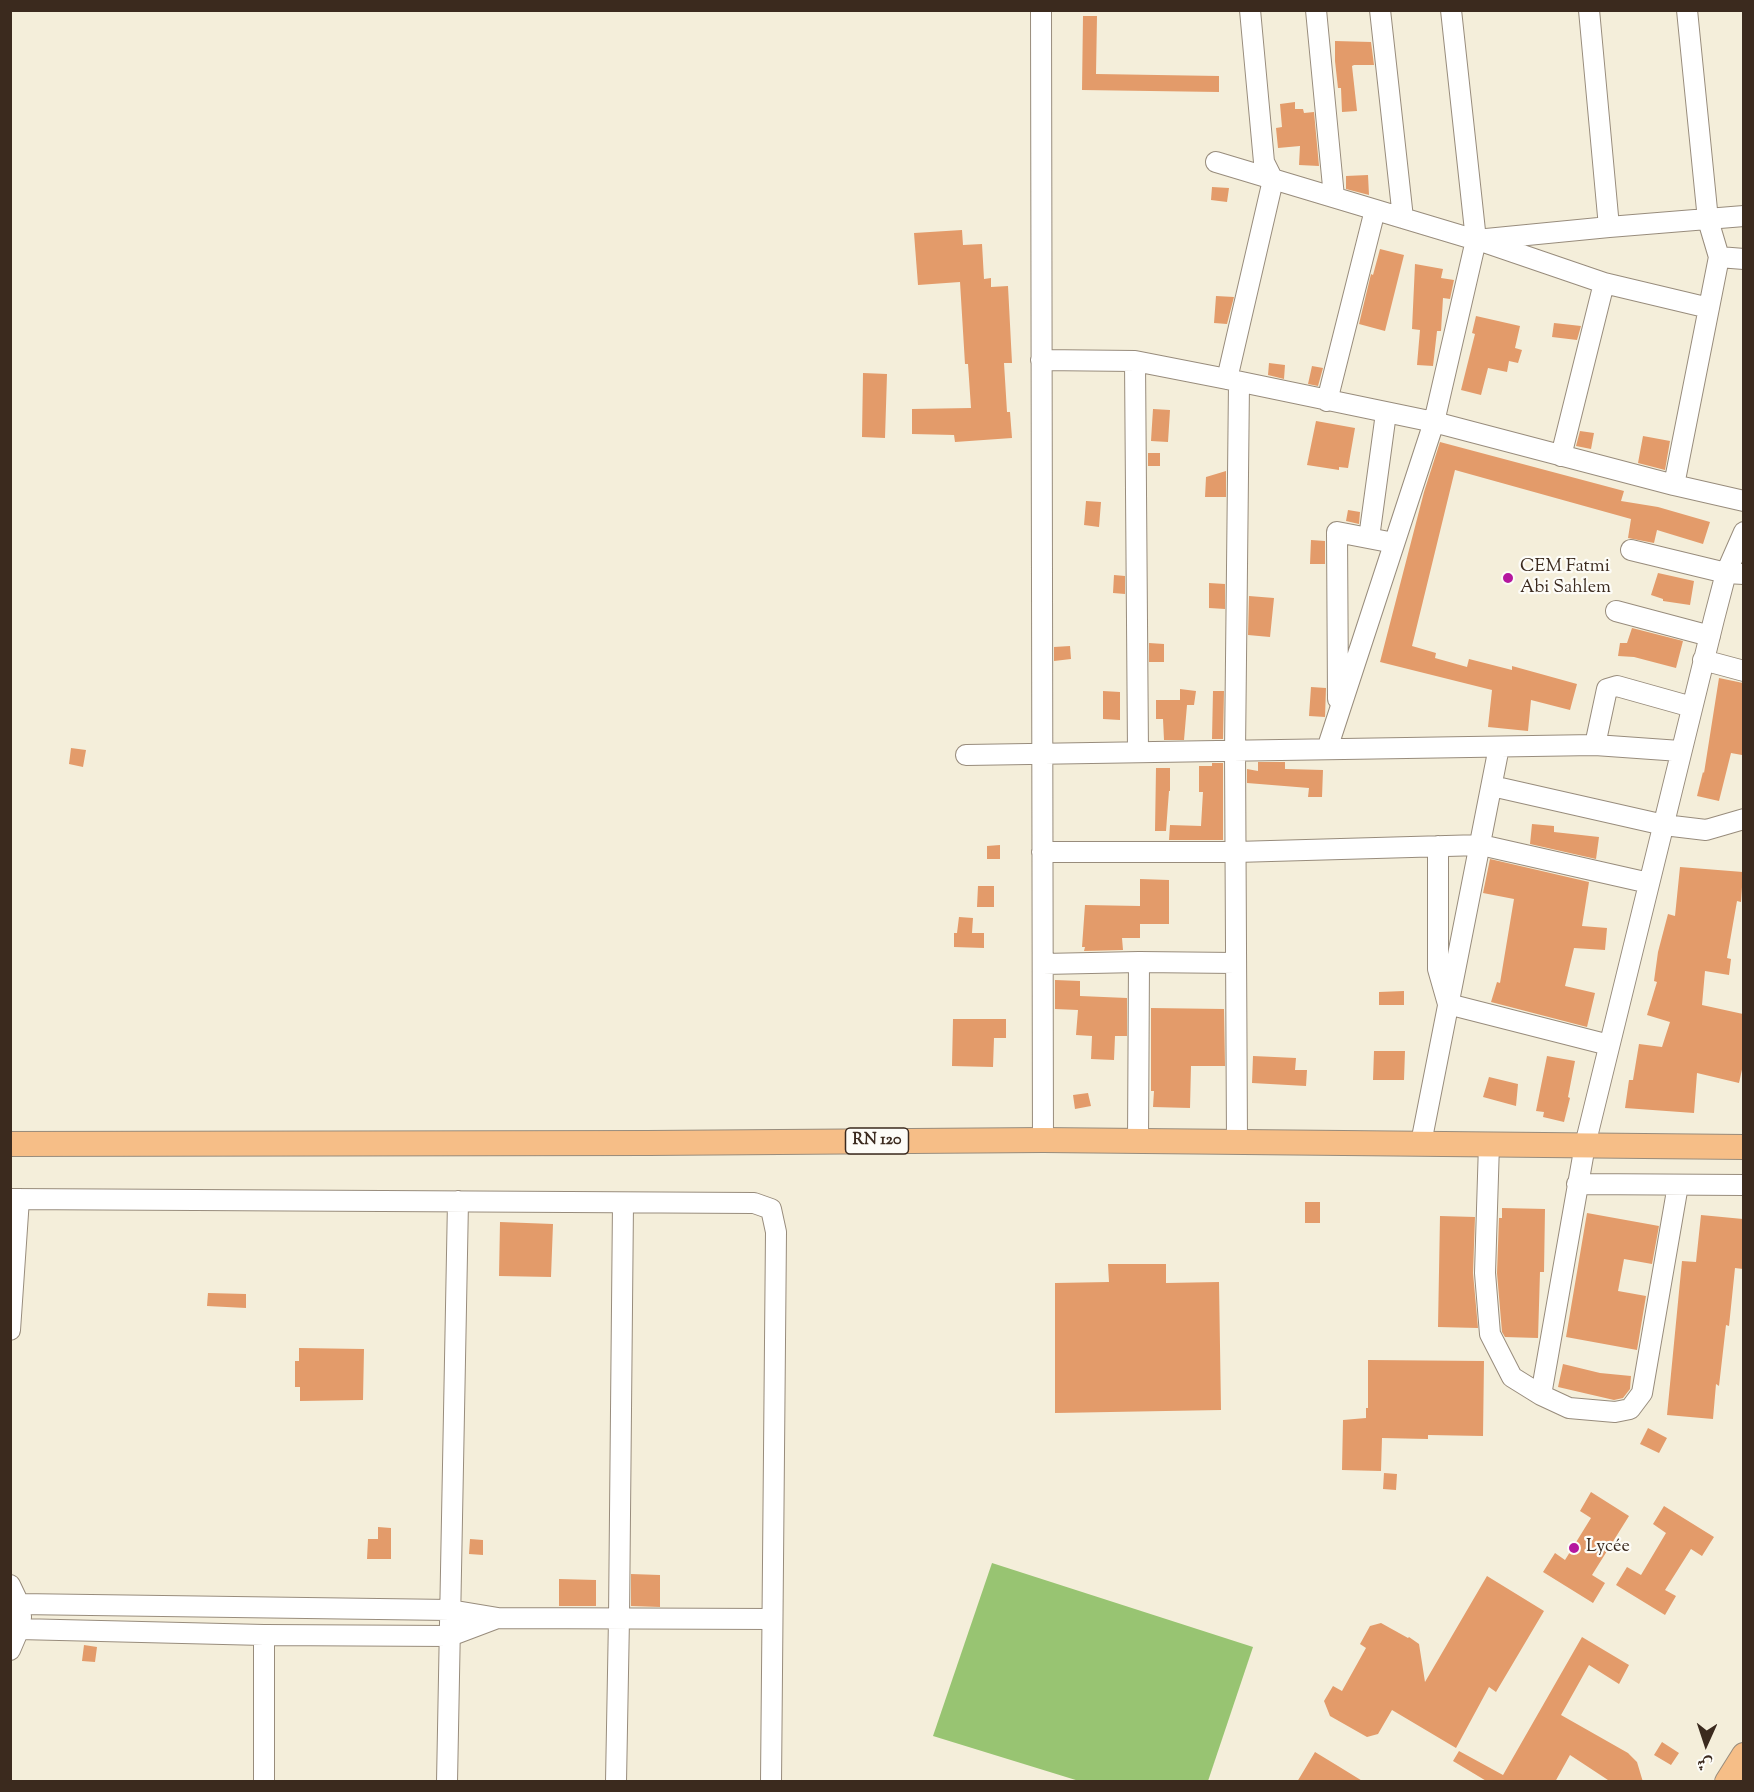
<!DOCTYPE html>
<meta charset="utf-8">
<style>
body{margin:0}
#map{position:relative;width:1754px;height:1792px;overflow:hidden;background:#f4eeda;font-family:"Sorts Mill Goudy",Amiri,serif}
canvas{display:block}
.frame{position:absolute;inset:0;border:12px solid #3b2a1e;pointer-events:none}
.north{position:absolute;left:1676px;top:1714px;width:60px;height:60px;-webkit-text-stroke:4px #fdfcf7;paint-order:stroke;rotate:183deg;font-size:16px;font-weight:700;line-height:24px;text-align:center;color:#3b2a1e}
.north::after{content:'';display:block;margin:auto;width:21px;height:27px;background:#3b2a1e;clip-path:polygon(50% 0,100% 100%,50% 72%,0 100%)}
</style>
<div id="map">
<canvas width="1754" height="1792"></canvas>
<div class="frame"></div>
<div class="north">ش</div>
</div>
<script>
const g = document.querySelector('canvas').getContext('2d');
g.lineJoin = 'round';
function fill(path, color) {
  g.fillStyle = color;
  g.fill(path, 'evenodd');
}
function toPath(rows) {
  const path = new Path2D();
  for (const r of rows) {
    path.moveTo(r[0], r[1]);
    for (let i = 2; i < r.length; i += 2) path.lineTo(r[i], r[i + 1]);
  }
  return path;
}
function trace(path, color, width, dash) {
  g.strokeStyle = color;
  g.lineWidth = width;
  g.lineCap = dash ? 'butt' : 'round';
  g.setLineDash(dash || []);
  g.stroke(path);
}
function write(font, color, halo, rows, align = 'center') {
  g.font = font + ' "Sorts Mill Goudy",serif';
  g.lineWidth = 4.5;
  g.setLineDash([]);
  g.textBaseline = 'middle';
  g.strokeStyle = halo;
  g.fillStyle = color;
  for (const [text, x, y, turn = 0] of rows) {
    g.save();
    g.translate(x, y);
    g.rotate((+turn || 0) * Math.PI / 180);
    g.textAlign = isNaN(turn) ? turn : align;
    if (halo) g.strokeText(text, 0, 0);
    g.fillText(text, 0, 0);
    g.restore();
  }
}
const green = toPath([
 [992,1563,1253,1647,1208,1781,1079,1781,933,1736]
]);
const building = toPath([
 [1083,16,1097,16,1096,74,1219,76,1219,92,1082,90],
 [1335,41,1371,42,1374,65,1354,65,1352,66,1357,111,1342,112,1341,88,1338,88,1335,61],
 [1295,102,1295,109,1303,109,1304,113,1314,112,1319,166,1299,165,1300,146,1278,148,1276,128,1282,127,1280,104],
 [1368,175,1369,195,1346,189,1346,176],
 [1212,187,1229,188,1227,202,1211,200],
 [962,230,963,245,982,244,984,279,991,278,991,287,1008,286,1012,363,1004,363,1007,412,1010,412,1012,438,955,442,954,435,912,434,912,409,971,408,968,364,965,364,960,282,918,285,914,233],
 [1380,249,1404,255,1385,331,1359,324,1371,274,1373,275],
 [1415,264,1443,269,1441,278,1454,280,1450,299,1443,298,1441,331,1437,331,1433,366,1417,365,1420,330,1412,329],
 [1216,296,1234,297,1227,324,1214,323],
 [1476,316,1520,326,1515,348,1522,350,1518,363,1509,361,1507,372,1488,368,1481,395,1461,390,1475,334,1472,333],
 [1554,323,1581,326,1577,340,1552,337],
 [1269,363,1285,365,1284,379,1268,375],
 [1312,366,1323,368,1318,386,1308,384],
 [863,373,887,374,885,438,862,437],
 [1153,409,1170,410,1168,442,1151,441],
 [1316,421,1355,428,1348,468,1339,467,1339,470,1307,465],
 [1580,431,1594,433,1591,449,1576,446],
 [1643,436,1670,441,1665,470,1638,463],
 [1440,442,1624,491,1621,501,1658,507,1710,522,1703,544,1657,530,1654,543,1628,538,1631,519,1455,470,1412,646,1436,653,1435,658,1467,667,1469,659,1512,670,1512,666,1577,684,1570,710,1531,700,1528,731,1488,727,1492,690,1380,662,1424,492],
 [1148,453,1160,453,1160,466,1148,466],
 [1226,471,1226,497,1205,497,1206,477],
 [1086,501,1101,502,1099,527,1084,525],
 [1348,510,1360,512,1359,524,1346,521],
 [1311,540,1325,541,1325,564,1310,564],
 [1658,573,1694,581,1690,605,1663,601,1663,599,1651,595],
 [1114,575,1125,576,1125,594,1113,593],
 [1209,583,1225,584,1225,609,1209,608],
 [1249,596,1274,598,1270,637,1248,635],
 [1632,628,1683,641,1676,668,1634,657,1618,656,1620,643,1627,643],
 [1149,643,1164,644,1164,662,1149,662],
 [1070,646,1071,659,1054,661,1054,647],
 [1719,678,1743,683,1743,745,1742,755,1731,753,1719,801,1697,796,1703,772,1704,773],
 [1311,687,1326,688,1325,717,1309,716],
 [1180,689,1196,691,1194,705,1187,705,1184,740,1164,740,1163,719,1156,719,1156,700,1180,700],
 [1103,691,1120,692,1120,720,1103,719],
 [1213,691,1224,691,1223,739,1212,739],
 [71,748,86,750,83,767,69,764],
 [1258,762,1285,762,1285,769,1323,770,1322,797,1308,797,1309,788,1247,783,1247,769,1258,771],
 [1212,763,1223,763,1223,840,1169,840,1170,825,1201,826,1203,792,1199,792,1199,766,1212,766],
 [1156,768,1170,768,1170,791,1169,791,1166,831,1155,831],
 [1532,824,1554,826,1554,832,1599,837,1596,859,1530,844],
 [1000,845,1000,859,987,859,987,846],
 [1490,859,1589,882,1582,926,1607,928,1605,950,1574,948,1565,986,1595,993,1587,1027,1491,1002,1497,982,1500,983,1514,899,1483,893],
 [1680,867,1743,872,1741,902,1737,901,1727,958,1731,959,1729,975,1705,971,1702,1005,1743,1014,1743,1065,1739,1083,1697,1073,1694,1113,1625,1108,1629,1080,1633,1080,1639,1044,1662,1047,1670,1022,1647,1015,1657,982,1654,981,1658,952,1668,914,1675,916],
 [1140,879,1169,880,1169,924,1140,924,1140,938,1122,938,1123,950,1084,951,1085,947,1082,947,1085,905,1140,906],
 [978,886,994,886,994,907,977,907],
 [959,917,973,918,972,933,984,933,984,948,954,947,954,933,957,933],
 [1055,980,1080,981,1080,996,1127,998,1127,1036,1115,1036,1114,1060,1091,1059,1092,1036,1076,1035,1078,1010,1055,1009],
 [1404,991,1404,1005,1379,1005,1379,992],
 [1151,1008,1224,1009,1225,1066,1191,1066,1190,1108,1153,1107,1154,1091,1151,1091],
 [953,1019,1006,1019,1006,1038,994,1038,993,1067,952,1066],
 [1374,1051,1405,1051,1404,1080,1373,1080],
 [1253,1056,1296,1058,1295,1070,1307,1070,1306,1086,1252,1083],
 [1547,1056,1575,1061,1568,1097,1570,1098,1564,1122,1543,1117,1544,1112,1536,1111],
 [1489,1077,1518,1084,1516,1106,1483,1097],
 [1088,1093,1091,1106,1075,1109,1073,1095],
 [1305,1202,1320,1202,1320,1223,1305,1223],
 [1502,1208,1545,1209,1544,1272,1540,1272,1538,1338,1505,1337,1502,1332,1497,1273,1499,1218,1502,1218],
 [1587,1213,1659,1226,1652,1264,1624,1259,1618,1291,1646,1296,1637,1350,1566,1337],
 [1701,1215,1743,1219,1743,1269,1735,1268,1729,1326,1726,1325,1719,1386,1716,1384,1713,1419,1667,1415,1682,1261,1696,1262],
 [1440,1216,1475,1217,1473,1273,1478,1328,1438,1327],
 [500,1222,553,1224,551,1277,499,1276],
 [1108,1264,1166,1264,1166,1283,1219,1282,1221,1410,1055,1413,1055,1283,1109,1282],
 [208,1293,246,1294,246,1308,207,1306],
 [299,1348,364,1349,363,1400,300,1401,300,1387,295,1387,295,1361,299,1361],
 [1368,1360,1484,1361,1483,1436,1428,1435,1428,1439,1382,1438,1381,1471,1342,1470,1343,1420,1366,1418,1366,1408,1368,1408],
 [1563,1364,1600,1373,1631,1376,1630,1389,1623,1398,1614,1400,1558,1387],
 [1648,1428,1667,1438,1659,1453,1640,1444],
 [1384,1473,1397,1474,1396,1490,1383,1489],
 [1591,1492,1629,1516,1592,1575,1605,1583,1593,1603,1543,1572,1555,1553,1565,1560,1591,1518,1580,1511],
 [1664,1506,1714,1537,1702,1556,1691,1549,1665,1590,1676,1596,1665,1615,1616,1585,1627,1567,1641,1575,1666,1533,1653,1524],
 [378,1527,391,1528,391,1559,367,1559,368,1539,378,1539],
 [470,1539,483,1540,483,1555,469,1554],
 [631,1574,660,1575,660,1607,631,1606],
 [1487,1576,1544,1611,1496,1692,1489,1687,1456,1748,1392,1710,1378,1734,1367,1737,1330,1716,1324,1701,1333,1686,1342,1691,1366,1648,1360,1644,1370,1626,1381,1623,1408,1638,1409,1637,1419,1644,1425,1682],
 [559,1579,596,1580,596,1606,559,1606],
 [1582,1637,1629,1665,1619,1684,1589,1665,1561,1715,1628,1753,1637,1762,1643,1782,1611,1782,1570,1755,1555,1782,1488,1782,1453,1761,1459,1751,1503,1775],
 [84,1645,97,1647,95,1662,82,1661],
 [1662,1742,1679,1753,1671,1765,1654,1755],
 [1315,1752,1338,1766,1364,1782,1297,1782]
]);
const minor = toPath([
 [1041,10,1043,1140],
 [1316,10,1334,197],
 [1380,10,1403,218],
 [1589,10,1609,227],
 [1687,10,1708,220,1719,257],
 [1216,162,1476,240,1609,227,1744,216],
 [1484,242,1604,283,1709,308],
 [1041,360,1135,361,1227,379,1434,422,1674,485,1744,501],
 [1135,361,1138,752],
 [1227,379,1273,180,1264,162,1250,10],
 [1327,401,1375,210],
 [1561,456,1604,283],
 [1674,485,1719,257,1744,259],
 [1369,538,1386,413],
 [1631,550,1726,573,1744,574],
 [1616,611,1710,636],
 [1703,660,1744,671],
 [1338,699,1337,532,1394,543],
 [1595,745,1607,689,1617,686,1692,707],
 [1327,749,1434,422,1476,240,1451,10],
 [966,755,1595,745,1680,751],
 [1492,786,1664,825,1706,830,1744,819],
 [1438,846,1438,969,1448,1004,1609,1045],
 [1042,852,1236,852,1481,845,1649,883],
 [1043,964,1139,962,1236,963],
 [1138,1141,1139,962],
 [1237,1142,1235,751,1239,383],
 [1421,1143,1499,747],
 [1489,1144,1485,1273,1490,1334,1512,1377,1541,1395,1569,1408,1615,1412,1630,1409,1642,1393,1678,1185],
 [1577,1184,1744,1185],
 [10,1199,754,1203,771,1209,776,1232,771,1782],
 [10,1330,19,1199],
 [1541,1395,1585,1145,1714,619,1726,573,1744,532],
 [10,1585,19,1604,21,1617,19,1629,10,1650],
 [19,1604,450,1610,498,1618,772,1619],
 [19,1629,264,1635,450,1636,495,1619],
 [264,1635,264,1782],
 [447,1782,458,1201],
 [616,1782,619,1618,623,1203]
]);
const major = toPath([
 [10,1144,648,1143,1043,1140,1744,1147],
 [1727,1782,1744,1755]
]);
const markers = [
 [1508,578,6,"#b5179e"],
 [1574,1548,6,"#b5179e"]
];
const shields = [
 [877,1141,63]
];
const shieldNames = [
 ["RN 120",877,1141]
];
const poiNames = [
 ["CEM Fatmi",1520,568],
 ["Abi Sahlem",1520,589],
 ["Lycée",1586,1548]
];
fill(green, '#98c472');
fill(building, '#e39b6a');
trace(minor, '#988c7c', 22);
trace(major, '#988c7c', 26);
trace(minor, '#fff', 20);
trace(major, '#f6be87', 24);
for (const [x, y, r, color] of markers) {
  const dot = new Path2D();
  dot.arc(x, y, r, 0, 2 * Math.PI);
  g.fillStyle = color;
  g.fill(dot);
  trace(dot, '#fdfcf7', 2);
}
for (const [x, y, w] of shields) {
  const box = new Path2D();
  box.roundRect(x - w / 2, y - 13, w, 26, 4.5);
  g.fillStyle = '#fdfcf7';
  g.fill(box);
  trace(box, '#3b2a1e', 1.5);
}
write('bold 16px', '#3b2a1e', null, shieldNames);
write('18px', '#3b2a1e', '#fdfcf7', poiNames, 'left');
</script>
